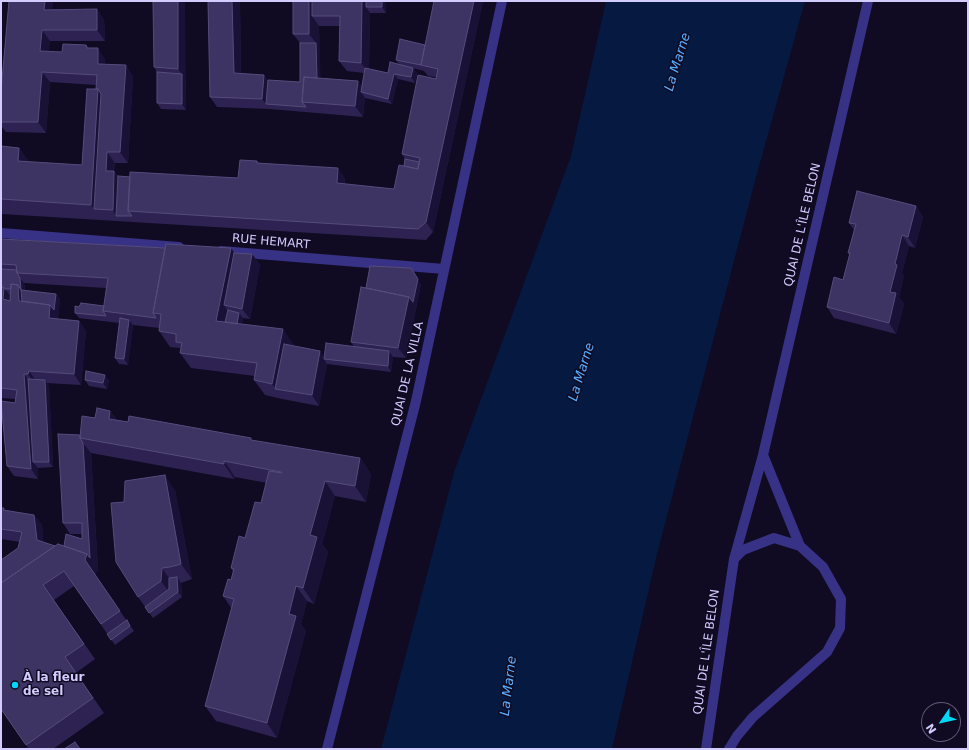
<!DOCTYPE html>
<meta charset="utf-8">
<style>
body{margin:0}
#map{position:relative;width:969px;height:750px;overflow:hidden;background:#100b22;font-family:"DejaVu Sans",sans-serif}
canvas{display:block}
.frame{position:absolute;inset:0;border:2px solid #d3ccff;pointer-events:none}
.north{position:absolute;left:921px;top:702px;width:40px;height:40px;box-sizing:border-box;background:#100b22;border:1px solid #5e587a;border-radius:50%;rotate:236deg;font-size:11px;font-weight:700;line-height:16px;text-align:center;color:#d3ccff}
.north::after{content:'';display:block;margin:auto;width:14px;height:18px;background:#00d7f7;clip-path:polygon(50% 0,100% 100%,50% 72%,0 100%)}
</style>
<div id="map">
<canvas width="969" height="750"></canvas>
<div class="frame"></div>
<div class="north">N</div>
</div>
<script>
const g = document.querySelector('canvas').getContext('2d');
g.lineJoin = 'round';
function fill(path, color) {
  g.fillStyle = color;
  g.fill(path, 'evenodd');
}
function toPath(rows) {
  const path = new Path2D();
  for (const r of rows) {
    path.moveTo(r[0], r[1]);
    for (let i = 2; i < r.length; i += 2) path.lineTo(r[i], r[i + 1]);
  }
  return path;
}
function trace(path, color, width, dash) {
  g.strokeStyle = color;
  g.lineWidth = width;
  g.lineCap = dash ? 'butt' : 'round';
  g.setLineDash(dash || []);
  g.stroke(path);
}
function write(font, color, halo, rows, align = 'center') {
  g.font = font + ' "DejaVu Sans",sans-serif';
  g.lineWidth = 3;
  g.setLineDash([]);
  g.textBaseline = 'middle';
  g.strokeStyle = halo;
  g.fillStyle = color;
  for (const [text, x, y, turn = 0] of rows) {
    g.save();
    g.translate(x, y);
    g.rotate((+turn || 0) * Math.PI / 180);
    g.textAlign = isNaN(turn) ? turn : align;
    if (halo) g.strokeText(text, 0, 0);
    g.fillText(text, 0, 0);
    g.restore();
  }
}
const water = toPath([
 [606,1,805,1,755,181,657,554,612,749,381,749,454,472,571,156]
]);
const minor = toPath([
 [1,233,179,247],
 [221,251,444,269],
 [763,455,800,546],
 [327,749,416,401,502,1],
 [706,749,734,559,763,455,868,1],
 [729,749,737,736,753,717,827,652,840,628,841,599,823,567,800,546,774,538,743,550,735,558]
]);
const wall = toPath([
 [153,1,186,80,186,110,161,109,157,103,157,72,154,67],
 [208,1,263,1,240,1,241,74,268,80,300,82,300,43,293,34,293,1,386,1,386,13,370,13,369,69,388,73,399,64,396,60,425,45,483,1,433,232,426,240,2,214,1,212,1,146,19,148,29,162,82,165,96,89,96,85,50,82,46,133,6,132,1,126,1,91,53,9,104,19,105,41,50,41,48,52,62,52,86,45,89,48,105,59,105,64,133,76,128,163,115,163,114,171,118,176,130,177,238,178,257,161,259,163,345,178,345,184,394,189,404,166,405,159,402,154,436,77,428,76,424,71,413,68,417,73,415,83,398,79,392,104,365,98,363,117,270,109,217,107,210,97],
 [319,26,340,26,339,61,347,71,364,73,362,86,358,81,320,78],
 [916,206,923,217,915,248,909,246,902,273,904,276,899,297,904,304,896,334,834,318,827,307,843,280,850,255,848,253,854,230,849,223],
 [1,239,165,248,231,248,234,253,252,254,260,265,250,319,243,318,242,324,294,345,293,346,324,357,354,347,351,342,366,288,421,284,406,358,393,357,391,372,327,364,319,406,282,399,265,395,254,380,255,376,191,368,180,353,181,349,180,348,170,347,159,331,159,328,133,325,128,365,119,364,115,358,119,323,79,318,75,313,79,307,104,306,106,288,24,283,25,290,56,294,60,299,58,319,79,321,86,331,81,385,47,383,49,386,53,467,38,468,38,479,14,476,7,466,16,399,1,398],
 [85,380,109,380,107,389,89,386],
 [110,411,117,420,253,441,360,458,371,474,366,502,335,496,322,544,328,552,314,604,307,601,301,624,306,631,277,738,216,721,205,706,232,609,223,596,231,580,233,572,231,568,261,503,267,483,235,477,234,479,91,453,98,569,95,575,134,631,115,645,74,586,54,600,95,659,76,673,104,713,53,749,29,749,1,709,18,548,20,542,1,539,1,508,4,508,5,510,34,515,42,525,43,543,55,546,64,546,82,539,82,534,70,534,63,523,80,435,95,418],
 [175,490,192,579,181,583,182,597,153,618,138,597,124,502]
]);
const shadedWall = toPath([
 [45,1,53,1,52,20,44,10],
 [178,1,185,1,186,110,182,104,182,74,178,69],
 [232,1,240,1,241,84,234,73],
 [309,1,319,1,312,16,319,26,321,89,317,83,316,43,309,34],
 [362,1,370,1,366,7,370,13,369,73,361,63],
 [382,1,386,1,386,13,382,7],
 [474,1,483,1,433,232,426,222],
 [97,9,104,19,105,41,97,30],
 [42,30,50,41,48,62,40,51],
 [98,48,105,59,105,75,98,64],
 [126,65,133,76,128,163,120,152],
 [413,68,417,73,415,83,411,77],
 [42,72,50,82,46,133,38,122],
 [394,74,398,79,392,104,388,99],
 [264,75,272,86,266,104,270,109,262,99],
 [358,81,366,91,361,92,365,98,363,117,355,106],
 [98,89,108,104,94,209,91,205],
 [19,148,30,163,18,161],
 [107,152,115,163,114,171,122,182,116,216,113,210,106,171],
 [338,168,345,178,344,194,337,183],
 [916,206,923,217,915,248,908,237],
 [902,235,909,246,902,273,904,276,899,297,904,304,896,334,889,323,890,292,895,264],
 [231,248,242,263,224,305,231,316,228,332,216,321],
 [252,254,260,265,250,319,242,309],
 [411,268,421,284,416,308,413,302],
 [20,278,24,283,26,306,19,301,18,285],
 [2,284,12,299,11,310,3,299,1,287],
 [56,294,60,299,57,329,49,318,50,305],
 [409,297,416,308,406,358,398,348],
 [239,313,243,318,239,338,235,332],
 [129,320,133,325,128,365,124,359],
 [79,321,86,331,81,385,74,374],
 [283,329,294,345,284,390,276,389,272,384],
 [320,351,326,359,324,359,327,364,319,406,312,395],
 [389,351,393,357,391,372,388,366],
 [29,371,37,382,36,385,28,374],
 [24,374,32,385,33,462,38,468,38,479,31,469],
 [105,375,109,380,107,389,103,383],
 [45,380,49,386,53,467,49,462],
 [110,411,121,426,109,419],
 [83,443,91,453,98,569,95,575,131,626,85,560],
 [360,458,371,474,366,502,355,486],
 [224,461,235,477,234,479,224,464],
 [165,475,175,490,192,579,181,564],
 [325,481,335,496,322,544,328,552,314,604,303,588,310,535],
 [34,515,42,525,44,551,37,540],
 [162,568,173,584,172,596,161,581],
 [177,577,181,583,182,597,178,592],
 [296,586,307,601,301,624,306,631,277,738,267,723,289,614]
]);
const building = toPath([
 [9,1,45,1,44,10,97,9,97,30,42,30,40,51,62,52,63,44,86,45,87,48,98,48,98,64,126,65,120,152,107,152,106,171,114,171,113,210,94,209,101,94,98,89,96,89,97,75,42,72,38,122,1,122,1,91,9,1],
 [153,1,178,1,178,69,154,67,153,1],
 [208,1,232,1,234,73,264,75,262,99,210,97,208,1],
 [293,1,309,1,309,34,293,34,293,1],
 [312,1,362,1,361,63,339,61,340,16,312,16,312,1],
 [366,1,382,1,382,7,366,7,366,1],
 [434,1,474,1,426,222,418,229,128,211,130,172,238,178,240,160,257,161,257,163,338,168,337,183,394,189,399,165,418,169,420,158,402,154,418,75,436,79,438,69,421,65,434,1],
 [400,39,425,45,421,65,396,60,400,39],
 [300,43,316,43,317,78,304,77,302,102,306,107,266,104,268,80,300,82,300,43],
 [390,62,413,68,411,77,394,74,388,99,361,92,365,68,388,73,390,62],
 [157,72,182,74,182,104,157,103,157,72],
 [304,77,358,81,355,106,302,102,304,77],
 [87,89,98,89,91,205,1,199,1,146,19,148,18,161,82,165,87,89],
 [405,159,419,162,418,169,404,166,405,159],
 [118,176,130,177,128,211,132,216,116,216,118,176],
 [857,191,916,206,908,237,902,235,895,264,897,265,890,292,896,293,889,323,827,307,834,277,843,280,850,253,848,253,856,224,849,223,857,191],
 [1,239,165,248,153,313,156,318,103,311,108,278,17,273,16,265,1,264,1,239],
 [166,244,231,248,216,321,283,329,272,384,254,380,257,363,180,353,182,343,176,342,176,334,159,331,161,314,153,313,166,244],
 [234,253,252,254,242,309,224,305,234,253],
 [370,266,411,268,418,279,413,302,409,297,366,288,370,266],
 [1,269,17,270,17,273,20,278,21,290,18,285,11,284,11,289,5,289,1,284,1,269],
 [1,284,2,284,1,287,4,288,3,299,10,301,11,284,18,285,19,301,50,305,49,318,79,321,74,374,29,371,28,374,24,374,31,469,7,466,1,401,15,403,17,390,1,388,1,284],
 [361,287,409,297,398,348,351,342,361,287],
 [21,290,56,294,54,310,50,305,22,301,21,290],
 [81,303,104,306,103,311,106,316,75,313,75,306,79,307,81,303],
 [228,310,239,313,237,324,225,322,228,310],
 [120,318,129,320,124,359,115,358,120,318],
 [326,343,389,351,388,366,324,359,326,343],
 [284,344,320,351,312,395,275,389,284,344],
 [86,371,105,375,103,383,85,380,86,371],
 [28,379,45,380,49,462,33,462,28,379],
 [97,408,110,411,109,419,128,422,129,416,251,438,251,440,360,458,355,486,325,481,310,535,317,537,303,588,296,586,289,614,296,616,267,723,205,706,234,599,223,596,228,579,231,580,234,569,231,568,239,536,245,538,255,502,261,503,269,471,282,473,281,472,224,461,224,464,80,438,82,416,95,418,97,408],
 [58,434,80,435,80,438,83,443,90,558,87,554,64,546,66,534,82,539,82,523,63,523,58,434],
 [165,475,181,564,170,567,162,568,161,581,138,597,116,562,111,503,124,502,125,481,165,475],
 [1,508,4,508,3,510,34,515,37,540,55,546,1,583,1,560,18,548,22,532,1,529,1,508],
 [58,544,87,554,85,560,120,611,101,624,64,571,43,585,84,644,65,657,93,698,26,745,1,709,1,583,58,544],
 [177,577,178,592,149,613,145,607,169,589,169,578,177,577],
 [127,620,130,626,111,640,107,634,127,620],
 [75,742,80,749,64,749,75,742]
]);
const markers = [
 [15,685,4,"#00d7f7"]
];
const streetNames = [
 ["QUAI DE L'ÎLE BELON",803,225,-77],
 ["RUE HEMART",271,242,5],
 ["QUAI DE LA VILLA",408,374,-77],
 ["QUAI DE L'ÎLE BELON",707,652,-82]
];
const poiNames = [
 ["À la fleur",23,678],
 ["de sel",23,692]
];
const waterNames = [
 ["La Marne",678,62,-73],
 ["La Marne",582,372,-73],
 ["La Marne",509,686,-83]
];
fill(water, '#051941');
trace(minor, '#373285', 10);
fill(wall, '#2d2251');
fill(shadedWall, '#1a1136');
fill(building, '#3e3464');
trace(building, '#564c7c', 1);
for (const [x, y, r, color] of markers) {
  const dot = new Path2D();
  dot.arc(x, y, r, 0, 2 * Math.PI);
  g.fillStyle = color;
  g.fill(dot);
  trace(dot, '#100b22', 1.5);
}
write('12px', '#d3ccff', '#100b22', streetNames);
write('bold 12px', '#d3ccff', '#100b22', poiNames, 'left');
write('italic 13px', '#5aaeff', '#100b22', waterNames);
</script>
